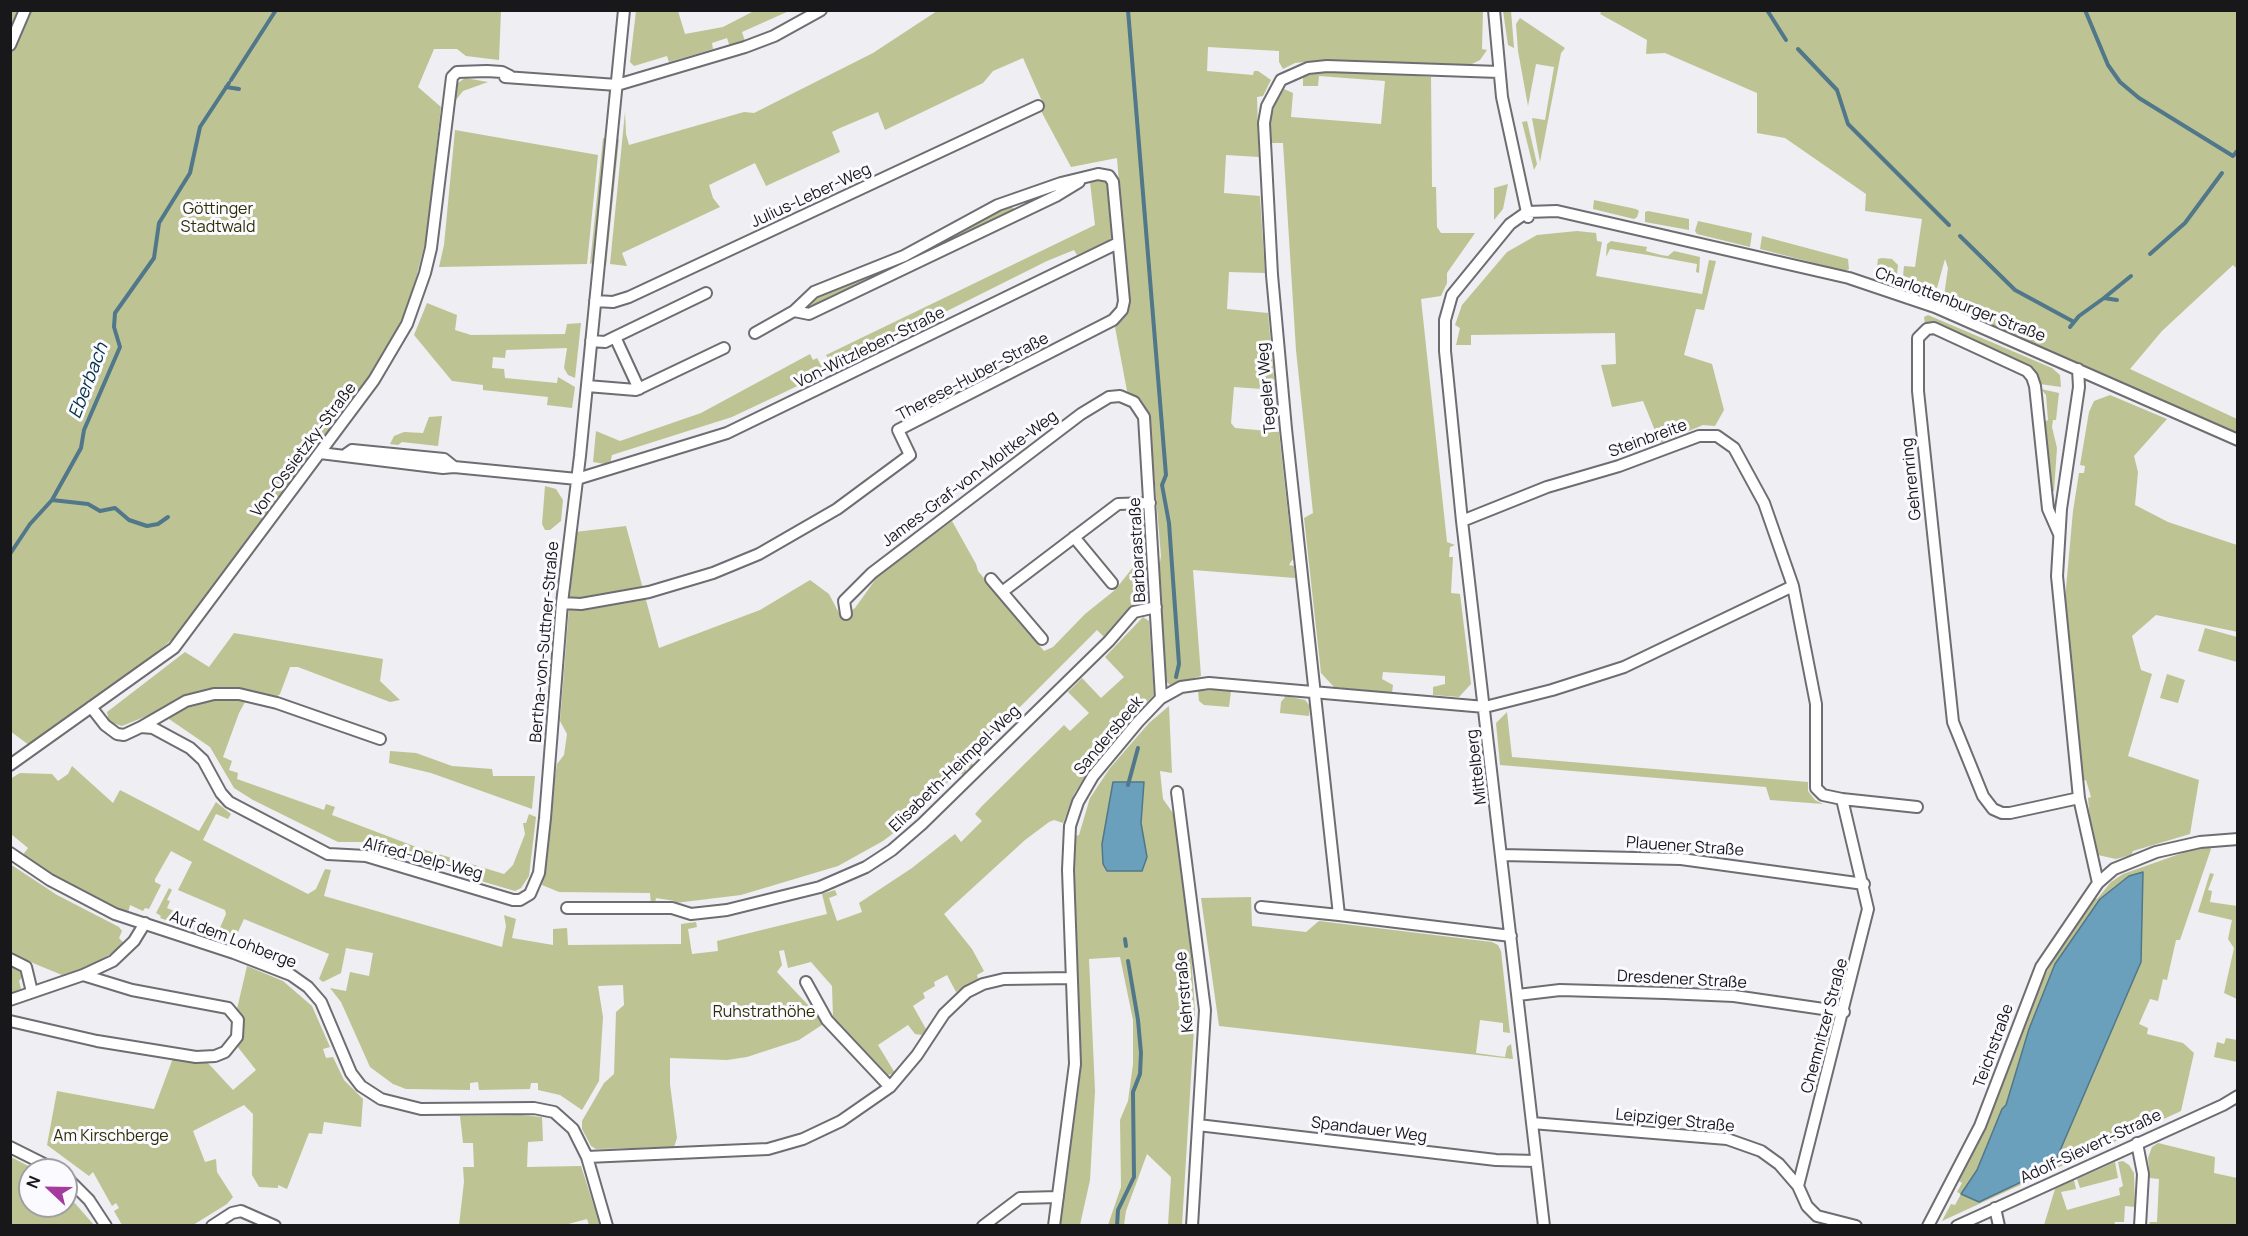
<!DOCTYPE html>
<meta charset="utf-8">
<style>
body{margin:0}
#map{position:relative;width:2248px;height:1236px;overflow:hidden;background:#eeeef3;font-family:Manrope,sans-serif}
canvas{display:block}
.frame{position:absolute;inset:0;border:12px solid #18181a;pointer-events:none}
.north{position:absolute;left:18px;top:1158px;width:60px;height:60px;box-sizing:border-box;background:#fbfbff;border:2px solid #a0a0a3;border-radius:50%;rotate:292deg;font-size:16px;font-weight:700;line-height:24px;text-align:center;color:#18181a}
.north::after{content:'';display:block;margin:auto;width:21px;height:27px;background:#a43b9e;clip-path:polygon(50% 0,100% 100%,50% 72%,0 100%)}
</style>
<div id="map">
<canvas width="2248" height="1236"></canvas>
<div class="frame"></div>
<div class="north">N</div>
</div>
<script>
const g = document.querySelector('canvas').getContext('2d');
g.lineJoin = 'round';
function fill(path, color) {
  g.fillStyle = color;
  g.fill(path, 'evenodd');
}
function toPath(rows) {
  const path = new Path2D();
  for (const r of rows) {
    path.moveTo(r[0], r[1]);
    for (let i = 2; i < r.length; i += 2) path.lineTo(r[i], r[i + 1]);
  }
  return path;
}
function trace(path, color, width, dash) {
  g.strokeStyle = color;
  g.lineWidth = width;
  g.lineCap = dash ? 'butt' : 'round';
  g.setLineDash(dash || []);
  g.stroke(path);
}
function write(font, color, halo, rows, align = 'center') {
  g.font = font + ' Manrope,sans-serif';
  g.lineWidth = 6;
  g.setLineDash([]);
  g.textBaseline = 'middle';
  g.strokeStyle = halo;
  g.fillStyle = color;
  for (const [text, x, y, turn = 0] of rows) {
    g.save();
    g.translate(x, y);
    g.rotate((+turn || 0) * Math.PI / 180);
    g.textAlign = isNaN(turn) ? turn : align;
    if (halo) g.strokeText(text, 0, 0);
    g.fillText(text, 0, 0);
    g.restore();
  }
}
const green = toPath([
 [1602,10,2237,11,2237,269,2233,265,2162,331,2130,369,2237,419,2237,434,1943,303,1948,268,1945,259,1937,288,1903,276,1904,266,1915,267,1922,219,1865,211,1866,194,1785,138,1757,133,1757,93,1665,53,1646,54,1647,40,1600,14],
 [10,11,501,11,499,60,466,56,457,49,434,49,418,87,441,107,426,239,410,302,387,349,370,376,175,637,145,662,29,745,10,731],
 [636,11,678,11,685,34,723,27,754,11,789,11,742,32,745,41,730,47,727,38,712,43,713,49,669,62,667,56,634,66,630,62],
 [937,11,1483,11,1482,49,1487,50,1480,60,1470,65,1324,60,1295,63,1283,69,1279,62,1279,51,1208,47,1207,71,1253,75,1254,71,1258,71,1271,80,1263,96,1257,97,1259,157,1226,155,1224,193,1260,196,1265,273,1229,272,1227,309,1268,313,1275,390,1234,387,1231,423,1235,428,1279,432,1293,559,1289,565,1294,566,1295,578,1193,570,1201,676,1170,685,1165,680,1158,574,1161,556,1149,413,1140,399,1127,391,1115,327,1123,319,1129,306,1117,158,1071,167,1041,111,1045,108,1023,58,993,71,983,83,885,130,878,112,840,128,832,132,840,152,766,186,755,163,709,185,713,198,720,207,622,253,627,266,610,264,625,112,626,134,629,145,744,112,754,113,873,53],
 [1503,11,1511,11,1514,48,1508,45],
 [1520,18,1565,48,1561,53,1540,162,1532,118,1545,120,1554,67,1536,64,1528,106,1518,51,1516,24],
 [1316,73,1385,73,1431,77,1432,187,1436,187,1437,227,1441,233,1475,233,1447,273,1447,283,1441,296,1421,299,1447,542,1455,545,1450,547,1449,557,1453,557,1451,593,1460,594,1471,684,1459,697,1433,695,1433,687,1445,684,1445,676,1383,672,1382,679,1393,685,1392,693,1334,687,1321,673,1304,518,1313,513,1296,350,1283,143,1269,143,1271,119,1275,104,1284,89,1293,93,1291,117,1381,124,1385,81,1319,76,1318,86,1303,86,1303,77],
 [465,78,488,82,463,91,452,105,455,85],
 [1527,121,1537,164,1534,170,1522,122],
 [455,130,598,155,587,264,439,267,444,245],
 [603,138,606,138,594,262,590,264],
 [616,139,619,139,606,266,602,263],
 [1097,179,1107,183,1110,189,1113,228,1112,237,1107,242,1077,255,1074,250,1047,261,833,368,826,355,1095,225,1090,182],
 [1508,184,1503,209,1494,220,1494,188],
 [1594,200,1636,209,1639,211,1637,217,1634,219,1593,209],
 [1011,206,1015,210,928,253,926,250,990,213],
 [1648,211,1689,219,1689,230,1645,222,1645,212],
 [1698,221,1752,233,1750,247,1697,234,1695,231],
 [1577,231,1596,233,1597,241,1602,242,1596,276,1702,294,1709,260,1716,261,1704,310,1696,309,1684,355,1712,364,1724,410,1715,426,1703,425,1660,443,1643,401,1612,407,1601,365,1616,364,1615,333,1471,335,1471,345,1456,345,1460,328,1455,325,1462,305,1507,252,1537,235],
 [1762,236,1848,259,1849,269,1845,271,1760,249],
 [1611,241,1647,247,1646,251,1661,255,1668,256,1674,251,1700,257,1699,273,1696,272,1697,264,1648,255,1610,249,1606,257,1607,244],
 [1882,258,1892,259,1898,265,1897,274,1877,267,1878,259],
 [893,267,894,270,808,310,804,306,817,295],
 [1903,281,1936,293,1932,299,1904,289,1901,287],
 [427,303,457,315,455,330,471,335,565,334,567,324,581,323,575,378,568,375,564,368,567,348,506,350,505,358,493,357,492,368,504,369,505,378,557,383,558,377,575,387,572,408,547,405,548,397,483,390,483,385,452,381,414,335],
 [1928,315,2052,368,2060,375,2061,387,2040,384,2031,368,1925,325,1924,317],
 [810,354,813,360,817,358,825,373,732,417,612,455,610,465,593,462,596,431,620,441,701,413],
 [2041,389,2059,393,2056,420,2053,420,2052,427,2057,448,2054,491,2052,491,2044,422,2048,420,2046,395],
 [2110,395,2167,419,2134,456,2138,472,2135,505,2168,522,2237,545,2238,632,2156,615,2132,636,2141,670,2152,674,2128,756,2199,780,2190,834,2133,851,2131,855,2116,859,2098,855,2092,842,2088,798,2091,797,2086,780,2083,781,2065,599,2073,511,2079,473,2084,473,2085,466,2080,465,2089,412,2094,401],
 [442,416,438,446,402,442,398,445,390,444,394,436,404,432,423,433,429,417],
 [545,486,556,489,563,500,561,521,550,530,545,530,542,524],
 [952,521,976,564,978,571,1044,651,1053,647,1085,614,1115,590,1134,566,1148,561,1146,599,1125,615,1105,638,1097,630,968,759,975,767,972,770,966,764,963,767,969,774,965,777,959,771,904,825,883,841,838,866,741,895,675,903,675,901,656,898,655,903,651,904,650,893,559,892,542,885,552,795,557,764,564,755,567,734,560,721,575,532,626,526,659,648,760,610,810,580,829,594,841,617,855,608,878,576],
 [1143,617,1149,621,1154,695,1144,705,1140,704,1129,716,1131,719,1092,765,1074,794,1063,823,1054,820,1049,822,1025,840,944,914,972,949,984,971,977,975,978,979,956,992,947,975,934,982,935,986,923,993,925,998,913,1006,926,1029,922,1035,915,1034,908,1025,878,1045,895,1073,888,1075,833,1017,832,986,811,962,788,968,784,950,779,951,782,965,777,972,825,1023,799,1040,747,1057,727,1060,670,1058,670,1084,677,1138,674,1147,596,1149,591,1146,582,1129,582,1121,604,1083,614,1074,616,1012,624,1005,623,985,598,986,603,1017,599,1081,582,1110,560,1095,538,1090,538,1083,531,1083,530,1089,479,1090,478,1082,470,1083,470,1090,406,1089,393,1084,370,1067,341,1002,330,988,346,991,350,972,369,976,373,953,346,948,341,973,323,982,319,979,329,954,244,919,233,943,160,918,161,916,156,913,169,888,172,890,167,900,170,901,167,908,219,930,226,914,225,910,178,890,192,862,171,851,155,879,155,882,161,885,149,909,145,908,143,911,130,905,128,913,47,873,22,856,28,848,11,834,10,779,20,773,52,774,58,781,68,774,72,766,113,803,120,790,199,831,216,802,231,814,228,819,216,814,203,840,308,894,316,889,325,869,331,870,324,896,502,947,506,926,504,915,516,919,512,938,553,945,553,929,567,928,568,945,681,944,681,924,696,922,697,927,688,929,692,954,718,951,717,941,827,914,822,894,835,890,837,895,829,898,837,921,862,912,859,903,912,868,955,834,961,842,982,821,975,814,982,806,1064,725,1070,731,1089,713,1068,692,1082,678,1101,698,1124,677,1105,657],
 [2205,628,2237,637,2237,662,2198,651],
 [234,633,383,659,380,681,400,700,390,702,298,667,290,667,280,694,266,705,245,702,239,713,223,757,232,761,229,770,238,773,237,779,324,810,326,804,335,807,332,815,419,848,504,874,513,865,525,834,523,823,526,823,529,814,536,817,529,876,521,888,515,891,474,879,470,872,369,842,338,842,253,800,234,788,210,747,169,719,174,712,154,713,122,726,109,722,107,712,185,652,209,667],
 [2167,674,2185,680,2178,703,2160,698],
 [1214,690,1231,691,1229,707,1204,705,1199,701,1198,691],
 [1286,696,1305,700,1310,706,1309,716,1280,713,1281,702],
 [1169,706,1172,773,1160,771,1163,799,1175,816,1190,937,1195,1012,1182,1225,1168,1225,1171,1177,1147,1154,1126,1211,1124,1225,1108,1225,1121,1187,1120,1120,1128,1101,1133,1064,1133,1020,1120,957,1089,959,1095,1091,1090,1180,1080,1225,1060,1226,1081,1070,1073,868,1075,836,1079,835,1090,798,1110,768,1149,723],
 [1507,712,1512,757,1808,782,1808,791,1815,800,1823,804,1770,800,1766,787,1500,765,1496,723],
 [390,751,416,753,452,766,492,769,493,776,535,776,532,809,431,773,389,763],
 [2209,847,2211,849,2180,940,2176,940,2167,980,2163,979,2158,1001,2150,999,2139,1024,2148,1028,2147,1034,2183,1043,2194,1053,2181,1111,1942,1221,1951,1204,1955,1205,1961,1194,1957,1192,1962,1183,1959,1181,2006,1076,2036,992,2058,951,2095,898,2097,899,2111,882,2123,874,2188,851],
 [10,864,57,895,119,927,122,931,119,938,124,943,122,947,90,966,62,975,11,954],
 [2210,873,2214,874,2208,890,2212,891,2210,902,2237,906,2237,999,2224,993,2234,948,2228,939,2232,920,2198,912],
 [1251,897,1252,926,1306,932,1319,921,1492,942,1498,945,1501,951,1510,1033,1503,1032,1503,1023,1480,1020,1476,1053,1505,1057,1507,1047,1511,1044,1513,1059,1219,1026,1201,898],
 [11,964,21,969,23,976,19,981,21,989,11,993],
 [247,966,283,981,312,1006,330,1047,323,1049,326,1058,333,1057,344,1080,363,1099,361,1127,324,1122,322,1134,309,1133,287,1189,278,1185,278,1188,259,1187,252,1175,253,1114,244,1105,193,1131,205,1162,216,1159,217,1172,233,1197,227,1204,193,1225,122,1225,114,1211,119,1208,116,1203,112,1206,93,1172,89,1176,47,1145,57,1091,154,1109,173,1058,207,1062,233,1090,256,1070,237,1046,243,1026,237,1009],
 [2226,1038,2237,1040,2237,1062,2214,1057,2217,1042,2224,1044],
 [520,1115,542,1117,543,1141,528,1142,527,1167,581,1166,600,1225,589,1225,587,1219,561,1226,459,1225,464,1182,463,1167,474,1167,473,1143,463,1143,460,1116],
 [2158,1143,2215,1157,2214,1173,2237,1178,2237,1225,2149,1225,2150,1222,2157,1222,2159,1179,2150,1178,2148,1158,2152,1147],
 [11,1157,36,1170,30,1170,30,1206,66,1206,66,1193,94,1225,11,1225],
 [2123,1161,2129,1165,2134,1173,2135,1207,2125,1206,2124,1222,2115,1222,2114,1226,2044,1225,2055,1189,2074,1180,2076,1189,2061,1192,2067,1210,2120,1195,2119,1188,2123,1186,2118,1162],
 [2115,1162,2118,1178,2080,1188,2077,1179]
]);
const water = toPath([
 [1113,782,1144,782,1141,823,1147,857,1142,871,1107,871,1103,864,1102,844,1113,782],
 [2143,872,2141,962,2053,1167,1979,1202,1961,1194,1977,1170,2002,1109,2006,1105,2029,1029,2055,964,2100,899,2129,876,2143,872]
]);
const stream = toPath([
 [1128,10,1166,475,1162,485,1169,523,1179,664,1176,677],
 [1767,10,1786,40],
 [2085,10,2108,65,2120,82,2139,98,2233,156,2238,150],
 [1798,49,1837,90,1848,124,1949,225],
 [231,80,276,10],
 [226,87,239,89],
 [1960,236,2015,290,2074,322],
 [2150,254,2185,223,2222,173],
 [2104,298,2131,276],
 [2070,327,2079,316,2104,298,2117,300],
 [52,500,88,504,100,511,115,508,129,520,147,526,158,524,168,517],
 [10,554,30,524,52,500,81,448,84,430,120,347,114,327,115,313,154,258,159,223,190,173,200,127,229,83],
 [1128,785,1138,748],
 [1125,939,1126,946],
 [1117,1226,1118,1210,1134,1177,1133,1092,1140,1074,1141,1053,1138,1020,1128,961]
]);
const street = toPath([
 [1494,10,1502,97,1528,217],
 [10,45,25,10],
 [1499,72,1327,66,1308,68,1281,80,1267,106,1264,123,1272,275,1286,429,1339,915,1511,936],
 [505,77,617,85,745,47,774,36,821,10],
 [595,301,613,302,629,297,1038,106],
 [794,311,809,314,1056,196,1079,182],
 [591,341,605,342,615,337],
 [2078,369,2079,387,2061,509,2057,576,2079,798,2098,883],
 [587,386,636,390,724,348],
 [639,389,615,337,706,293],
 [320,453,443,468,454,467,577,479,727,433,1118,243],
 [345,455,352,450,444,459,454,467],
 [2059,534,2048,509,2035,386,2032,377,2027,371,1934,328,1927,329,1918,338,1918,391,1953,722,1983,796,1993,809,2002,813,2010,813,2079,798],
 [1074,537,1112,583],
 [991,579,1042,639],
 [1793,586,1816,704,1816,788,1823,795,1842,799,1917,807],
 [1002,592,1118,504,1150,503],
 [562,603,581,604,649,592,713,573,759,554,837,509,910,455,898,430,1113,320,1122,310,1124,301,1113,182,1109,176,1098,174,1061,183,998,205,904,256,814,292,794,311,755,333],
 [846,614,844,601,872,573,1081,414,1109,397,1120,396,1134,402,1144,417,1161,698],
 [91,707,105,725,117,734,124,735,141,727,153,728,190,748,203,760,221,793,229,802,328,854,366,856,513,900,520,900,530,894,539,873,545,818,562,603,580,456,624,10],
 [141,727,186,701,214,694,239,694,277,703,380,739],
 [10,765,174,648,374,380,407,324,425,273,431,248,452,77,457,72,487,71,502,72,510,76],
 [1177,792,1205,1010,1192,1226],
 [1842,799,1868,909,1798,1186,1807,1206,1817,1216,1856,1226],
 [10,853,50,880,115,914,234,953,291,975,308,987,321,1002,351,1073,361,1086,381,1099,421,1109,534,1108,554,1112,573,1129,587,1157,607,1226],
 [1502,855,1681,859,1864,884],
 [1261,907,1339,915],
 [567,908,672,908,691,914,727,910,820,887,866,867,892,850,922,824,1109,641,1134,612,1156,607],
 [10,959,26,967,32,992],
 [806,982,827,1020,890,1087],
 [1518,995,1560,990,1665,993,1734,996,1844,1012],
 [10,1000,83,975,113,961,134,941,145,923],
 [10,1021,97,1041,196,1057,215,1056,225,1052,237,1037,238,1020,228,1008,132,990,83,975],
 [1532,1123,1727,1139,1761,1151,1779,1164,1798,1186],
 [1198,1125,1496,1160,1536,1161],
 [2137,1143,2143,1174,2140,1226],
 [10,1147,56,1170],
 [587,1157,768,1149,803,1139,841,1121,890,1087,917,1055,944,1014,967,992,983,984,1004,979,1072,978],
 [66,1177,89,1200,106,1226],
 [1995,1208,1999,1226],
 [212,1226,232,1213,241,1211,275,1226],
 [983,1226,1020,1198,1058,1197],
 [1054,1226,1075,1064,1068,870,1070,826,1078,802,1093,776,1138,722,1161,698,1181,687,1209,683,1485,707,1552,690,1624,667,1793,586,1764,503,1734,448,1717,436,1699,436,1619,466,1547,487,1462,521],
 [1544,1226,1462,521,1445,351,1445,320,1452,295,1510,224,1527,212,1557,211,1849,278,1935,307,2238,440],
 [1928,1226,1980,1126,2041,967,2098,883,2114,869,2156,852,2200,842,2238,839],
 [1957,1226,2223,1105,2238,1096]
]);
const streetNames = [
 ["Julius-Leber-Weg",811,196,-25],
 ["Charlottenburger Straße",1960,305,21],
 ["Von-Witzleben-Straße",870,348,-26],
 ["Therese-Huber-Straße",973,377,-28],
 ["Tegeler Weg",1267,388,-95],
 ["Steinbreite",1648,439,-20],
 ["Von-Ossietzky-Straße",304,450,-53],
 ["James-Graf-von-Moltke-Weg",970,479,-37],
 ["Gehrenring",1912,479,-96],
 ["Barbarastraße",1138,550,-93],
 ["Bertha-von-Suttner-Straße",545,642,-85],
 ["Sandersbeek",1109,736,-50],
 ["Mittelberg",1477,767,-97],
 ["Elisabeth-Heimpel-Weg",955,769,-44],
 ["Plauener Straße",1685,847,4],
 ["Alfred-Delp-Weg",423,859,15],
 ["Auf dem Lohberge",233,940,21],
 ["Dresdener Straße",1682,980,3],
 ["Kehrstraße",1185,992,-95],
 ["Chemnitzer Straße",1825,1026,-75],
 ["Teichstraße",1994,1046,-70],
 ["Leipziger Straße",1675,1121,6],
 ["Spandauer Weg",1369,1130,7],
 ["Adolf-Sievert-Straße",2091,1147,-25]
];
const parkNames = [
 ["Göttinger",218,210],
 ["Stadtwald",218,228],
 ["Ruhstrathöhe",764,1013],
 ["Am Kirschberge",111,1137]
];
const waterNames = [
 ["Eberbach",89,381,-69]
];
fill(green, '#bec393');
fill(water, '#6aa0bb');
trace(water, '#51778b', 1.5);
trace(stream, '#51778b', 4);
trace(street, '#6e6d72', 14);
trace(street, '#fff', 10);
write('16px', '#18181a', '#fbfbff', streetNames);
write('16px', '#2c2f05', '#fbfbff', parkNames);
write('italic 18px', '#003144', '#fbfbff', waterNames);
</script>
